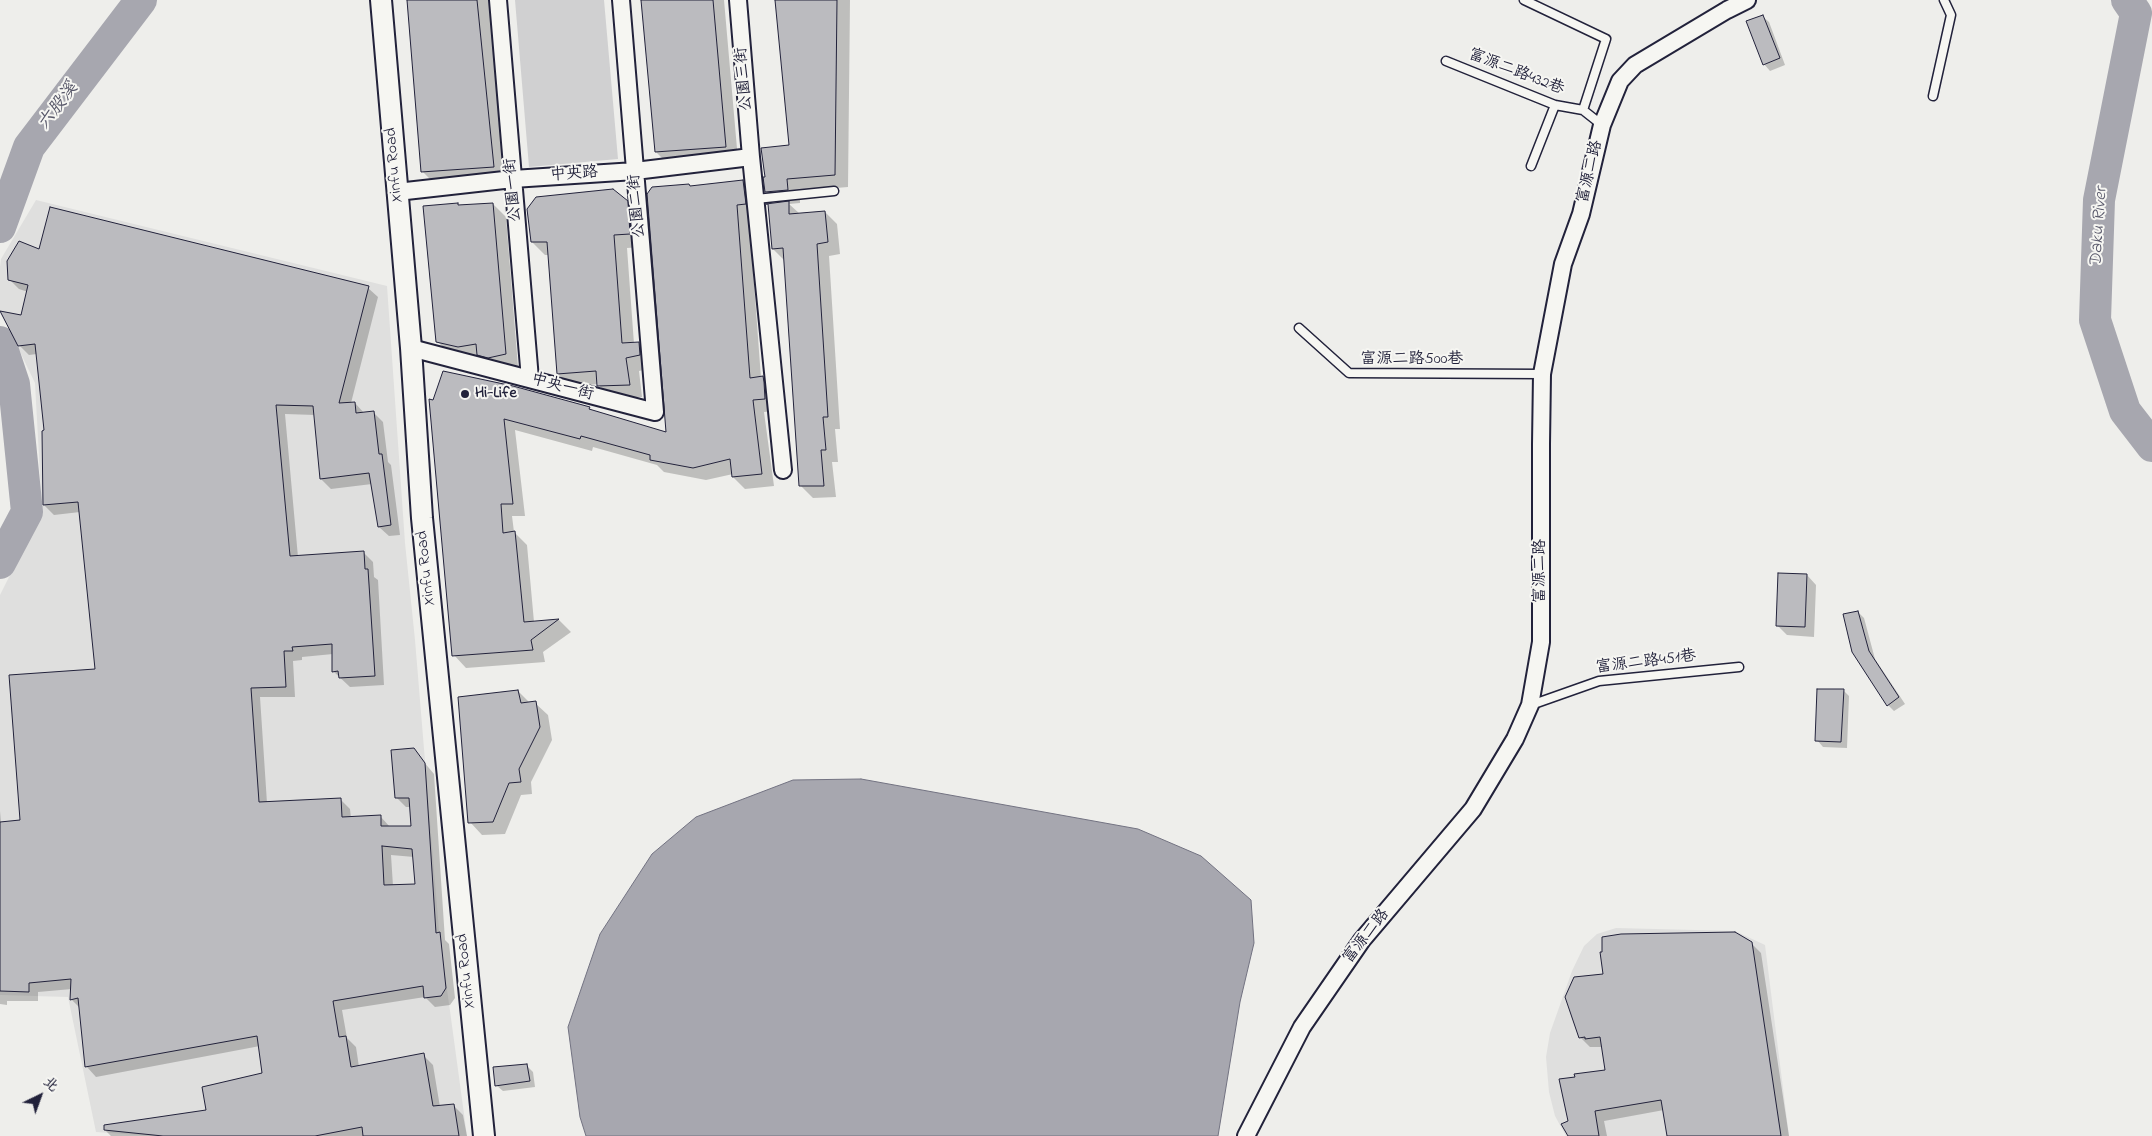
<!DOCTYPE html>
<meta charset="utf-8">
<style>
body{margin:0}
#map{position:relative;width:2152px;height:1136px;overflow:hidden;background:#eeeeeb;font-family:"Indie Flower","LXGW WenKai TC",sans-serif}
canvas{display:block}
.north{position:absolute;left:15px;top:1071px;width:50px;height:50px;-webkit-text-stroke:4px #f6f6f2;paint-order:stroke;rotate:42deg;font-size:14px;font-weight:700;line-height:20px;text-align:center;color:#22223b}
.north::after{content:'';display:block;margin:auto;width:18px;height:22px;background:#22223b;clip-path:polygon(50% 0,100% 100%,50% 72%,0 100%)}
</style>
<div id="map">
<canvas width="2152" height="1136"></canvas>
<div class="north">北</div>
</div>
<script>
const g = document.querySelector('canvas').getContext('2d');
g.lineJoin = 'round';
function fill(path, color) {
  g.fillStyle = color;
  g.fill(path, 'evenodd');
}
function toPath(rows) {
  const path = new Path2D();
  for (const r of rows) {
    path.moveTo(r[0], r[1]);
    for (let i = 2; i < r.length; i += 2) path.lineTo(r[i], r[i + 1]);
  }
  return path;
}
function trace(path, color, width, dash) {
  g.strokeStyle = color;
  g.lineWidth = width;
  g.lineCap = dash ? 'butt' : 'round';
  g.setLineDash(dash || []);
  g.stroke(path);
}
function write(font, color, halo, rows, align = 'center') {
  g.font = font + ' "Indie Flower","LXGW WenKai TC",sans-serif';
  g.lineWidth = 4;
  g.setLineDash([]);
  g.textBaseline = 'middle';
  g.strokeStyle = halo;
  g.fillStyle = color;
  for (const [text, x, y, turn = 0] of rows) {
    g.save();
    g.translate(x, y);
    g.rotate((+turn || 0) * Math.PI / 180);
    g.textAlign = isNaN(turn) ? turn : align;
    if (halo) g.strokeText(text, 0, 0);
    g.fillText(text, 0, 0);
    g.restore();
  }
}
const built = toPath([
 [36,200,387,286,405,543,415,640,439,930,467,1136,153,1136,96,1132,68,997,0,995,0,595,42,511,35,383,0,310,0,267,1,259],
 [1616,928,1735,931,1765,945,1789,1136,1566,1136,1555,1116,1549,1092,1546,1057,1550,1033,1572,971,1584,946,1597,934]
]);
const green = toPath([
 [515,0,604,0,618,159,529,167]
]);
const water = toPath([
 [861,779,1138,829,1201,856,1251,900,1254,943,1240,1002,1218,1136,586,1136,580,1117,568,1027,600,934,652,854,696,817,793,780,861,779]
]);
const shadow = toPath([
 [408,0,489,0,506,179,436,185,423,172],
 [642,0,724,0,738,160,669,165,656,152],
 [776,0,850,0,848,187,800,191,800,203,789,204,800,214,825,212,837,224,840,254,829,256,840,429,835,429,838,462,832,462,836,497,813,498,800,485,785,261,773,249,778,204,766,192,790,146],
 [1762,16,1769,22,1785,65,1770,71,1764,64],
 [743,181,755,193,758,216,749,216,761,378,775,390,777,411,764,412,774,486,745,489,733,477,733,474,706,480,664,472,657,465,593,447,592,451,515,430,525,516,512,516,514,532,527,545,534,622,559,620,571,632,543,652,545,662,466,668,454,655,430,400,589,408,593,412,668,434,691,187],
 [627,202,640,216,643,247,627,248,634,344,639,343,652,357,653,368,639,371,642,397,611,399,598,384,571,387,558,374,549,255,545,255,532,242],
 [457,204,459,206,493,204,506,217,518,367,502,370,492,368,482,358,472,359,451,355,437,341],
 [40,250,368,288,378,297,351,403,355,403,364,413,374,413,383,422,388,462,391,465,400,535,389,536,379,527,372,484,331,489,321,479,315,415,285,414,298,557,363,552,373,562,374,577,378,580,384,685,350,687,333,671,333,654,302,657,302,660,293,661,295,697,260,697,267,803,341,800,350,809,351,818,380,816,390,827,412,827,411,807,406,807,396,797,413,749,434,774,445,940,449,944,455,998,450,1005,435,1007,425,997,342,1010,347,1038,356,1047,359,1067,423,1055,433,1065,440,1107,453,1105,463,1115,467,1136,111,1136,105,1130,208,1111,264,1074,260,1046,96,1077,87,1067,80,1008,71,999,72,989,38,992,38,1001,7,1001,7,1005,0,1004,0,811,1,823,21,822,97,670,80,512,54,515,44,505,45,431,37,354,29,355,19,345,22,317,28,292,19,289,9,279],
 [391,855,414,857,417,885,393,886],
 [1807,575,1816,585,1814,637,1787,635,1777,625],
 [1858,612,1864,618,1875,659,1905,704,1894,711,1888,705,1853,651],
 [1843,690,1849,696,1847,748,1823,747,1817,740],
 [518,691,530,703,535,703,548,715,552,740,531,782,532,794,521,795,505,834,482,835,470,822],
 [1751,943,1761,953,1789,1136,1668,1136,1664,1110,1604,1121,1607,1136,1569,1136,1569,1122,1606,1071,1602,1047,1590,1047,1580,1037,1604,975],
 [526,1065,533,1072,535,1087,503,1091,496,1085]
]);
const river = toPath([
 [2127,0,2136,13,2099,200,2095,320,2125,411,2152,446],
 [0,227,29,147,141,0],
 [0,342,14,384,27,512,0,563]
]);
const building = toPath([
 [407,0,477,0,494,167,421,172,407,0],
 [641,0,713,0,726,147,655,152,641,0],
 [775,0,837,0,835,175,787,179,788,190,765,192,763,177,765,177,761,148,789,145,775,0],
 [1763,15,1780,58,1763,65,1746,21,1763,15],
 [743,180,746,204,737,205,750,378,763,376,764,382,765,399,753,400,762,474,732,477,730,459,693,468,650,460,650,455,581,436,580,439,504,419,513,504,501,504,503,533,515,531,524,622,559,619,531,640,533,650,452,656,429,399,433,400,443,371,513,386,590,407,589,409,666,432,647,194,652,187,689,184,690,186,743,180],
 [613,189,628,201,630,234,614,235,622,343,639,342,640,355,626,358,630,385,597,386,596,371,557,374,547,242,531,242,527,209,536,197,613,189],
 [789,201,789,214,825,211,828,242,817,244,828,417,823,417,826,450,821,450,824,486,799,486,783,248,772,249,768,204,766,204,789,201],
 [458,203,458,205,493,203,506,354,488,358,477,355,476,344,458,347,436,342,423,206,458,203],
 [50,207,369,286,339,403,355,402,356,413,374,411,379,454,382,454,391,525,378,527,369,473,320,479,313,406,276,405,290,556,364,551,365,569,368,569,375,676,339,678,338,671,332,672,332,644,292,647,293,651,284,651,286,687,251,688,259,802,341,798,342,817,381,815,381,826,411,826,409,798,395,798,391,750,414,748,425,763,436,933,440,932,446,988,441,996,424,998,423,986,333,1001,339,1037,346,1036,351,1067,424,1053,433,1106,454,1104,459,1136,363,1136,362,1127,315,1136,163,1136,104,1130,104,1125,206,1110,202,1087,262,1073,257,1036,85,1067,78,998,70,1000,71,979,29,983,29,992,0,991,0,822,20,820,9,675,95,669,78,502,43,505,42,431,44,430,35,344,18,346,0,311,21,315,28,285,8,280,7,261,19,241,39,249,50,207],
 [382,846,412,849,415,884,384,885,382,846],
 [1778,573,1807,574,1805,627,1776,626,1778,573],
 [1858,611,1869,651,1899,697,1887,706,1852,652,1843,614,1858,611],
 [1817,689,1844,689,1841,742,1815,741,1817,689],
 [518,690,521,703,536,701,540,727,519,769,521,782,509,783,493,822,468,823,458,697,518,690],
 [1735,932,1752,942,1781,1136,1667,1136,1661,1100,1595,1111,1599,1136,1568,1136,1561,1124,1568,1121,1559,1079,1575,1077,1574,1074,1605,1070,1600,1037,1585,1039,1585,1037,1579,1038,1565,997,1574,977,1603,974,1600,952,1602,952,1602,937,1621,934,1735,932],
 [527,1064,530,1081,495,1086,493,1067,527,1064]
]);
const service = toPath([
 [1524,0,1606,39,1583,110],
 [1446,61,1555,105,1583,110,1602,125],
 [1933,96,1951,15,1944,0],
 [1531,166,1555,105],
 [756,199,834,191],
 [1299,328,1349,373,1542,374],
 [1531,705,1599,681,1739,667]
]);
const minor = toPath([
 [498,0,530,379],
 [738,0,751,157,783,470],
 [397,192,513,179,635,171,751,157],
 [411,348,655,412,621,0],
 [1246,1136,1302,1027,1362,940,1473,809,1515,739,1530,705,1541,642,1541,444,1542,374,1563,264,1581,214,1602,125,1620,81,1635,65,1727,10,1747,0]
]);
const tertiary = toPath([
 [381,0,411,348,422,518,484,1136]
]);
const markers = [
 [465,394,5,"#22223b"]
];
const streetNames = [
 ["富源二路432巷",1516,73,21],
 ["公園三街",745,79,-95],
 ["Xinfu Road",395,165,-95],
 ["富源二路",1591,172,-77],
 ["中央路",574,175,-4],
 ["公園一街",514,190,-95],
 ["公園二街",638,206,-95],
 ["富源二路500巷",1412,360],
 ["中央一街",562,388,15],
 ["Xinfu Road",427,568,-96],
 ["富源二路",1541,571,-90],
 ["富源二路451巷",1646,663,-7],
 ["富源二路",1367,937,-52],
 ["Xinfu Road",467,971,-96]
];
const poiNames = [
 ["Hi-Life",475,394]
];
const waterNames = [
 ["六股溪",59,107,-53],
 ["Daku River",2100,227,-86]
];
fill(built, '#dfdfde');
fill(green, '#d0d0d1');
fill(water, '#a7a7af');
trace(water, '#727281', 1);
fill(shadow, '#0003');
trace(river, '#a7a7af', 32);
fill(building, '#bbbbbf');
trace(building, '#22223b', 1);
trace(service, '#22223b', 11);
trace(minor, '#22223b', 20);
trace(tertiary, '#22223b', 24);
trace(service, '#f6f6f2', 8);
trace(minor, '#f6f6f2', 16);
trace(tertiary, '#f6f6f2', 20);
for (const [x, y, r, color] of markers) {
  const dot = new Path2D();
  dot.arc(x, y, r, 0, 2 * Math.PI);
  g.fillStyle = color;
  g.fill(dot);
  trace(dot, '#f6f6f2', 2);
}
write('16px', '#22223b', '#f6f6f2', streetNames);
write('bold 16px', '#22223b', '#f6f6f2', poiNames, 'left');
write('italic 18px', '#575769', '#f6f6f2', waterNames);
</script>
